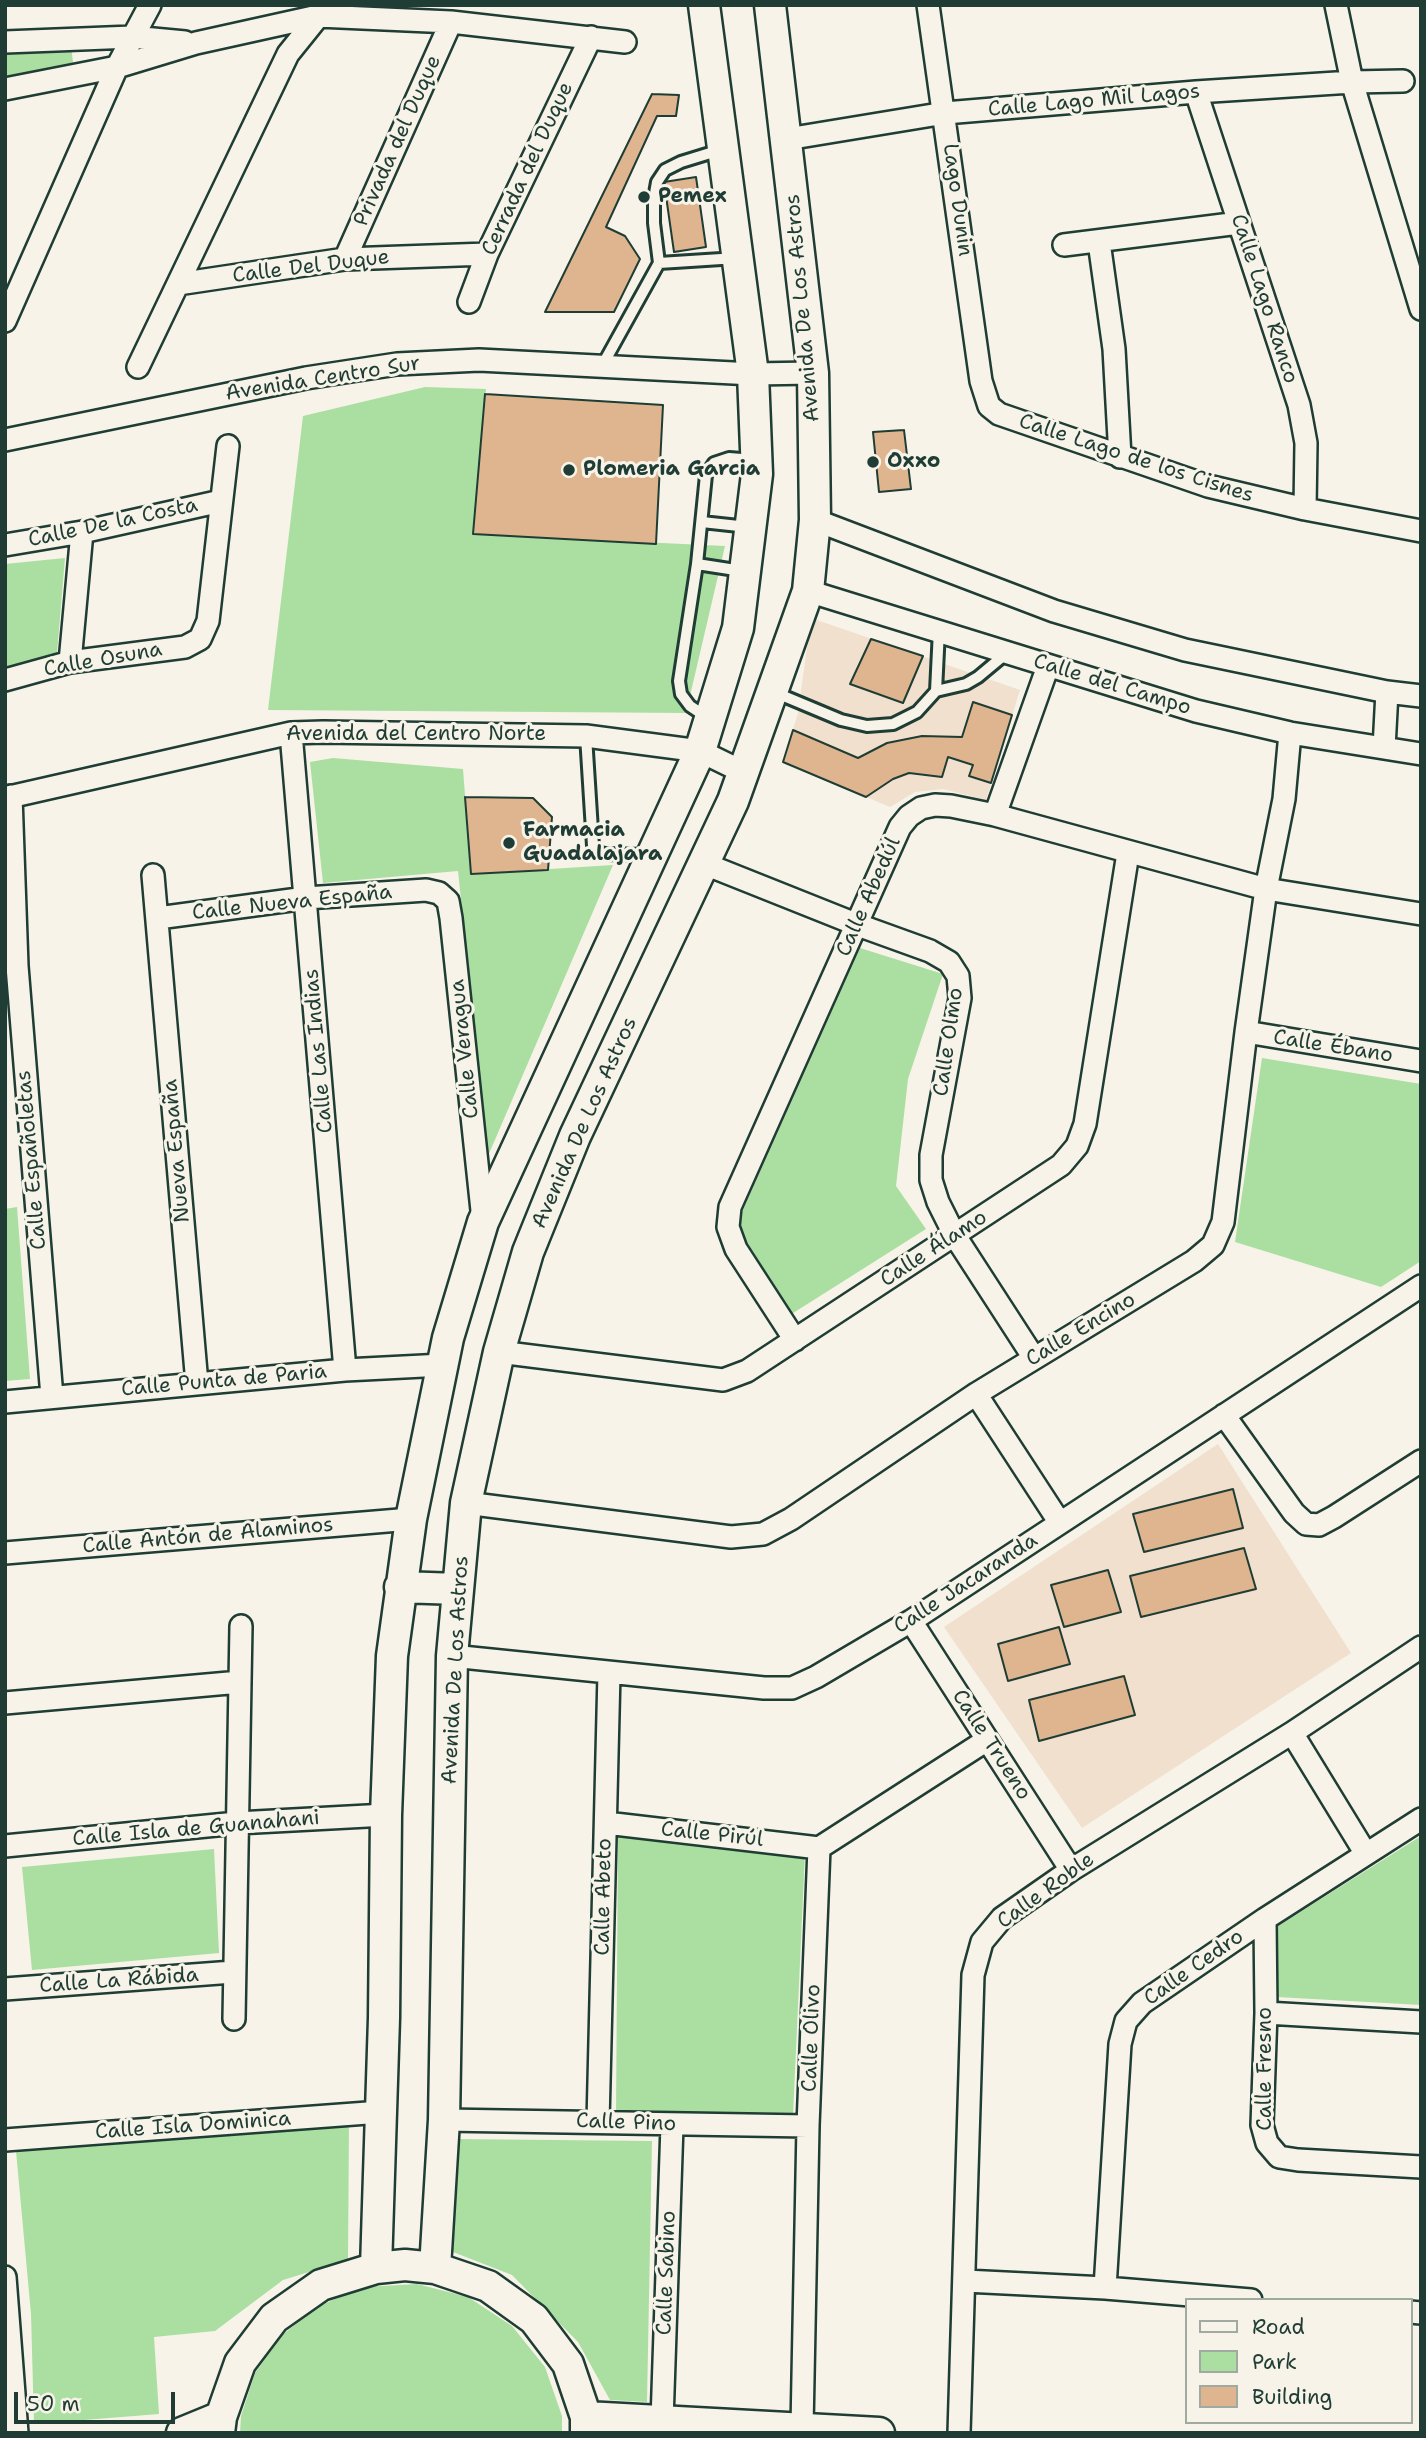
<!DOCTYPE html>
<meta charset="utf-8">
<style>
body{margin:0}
#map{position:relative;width:1426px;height:2438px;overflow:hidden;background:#f7f3e8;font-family:"Shantell Sans",sans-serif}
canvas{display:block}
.frame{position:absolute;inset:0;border:7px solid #1f3d34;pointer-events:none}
.legend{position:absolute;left:1185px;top:2298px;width:228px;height:126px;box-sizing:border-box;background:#f7f3e8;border:2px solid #a1aaa0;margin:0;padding:9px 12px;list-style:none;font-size:21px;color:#1f3d34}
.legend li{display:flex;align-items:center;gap:14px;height:35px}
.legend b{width:35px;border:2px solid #a1aaa0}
.scale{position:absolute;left:14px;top:2392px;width:161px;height:32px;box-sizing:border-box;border:4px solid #1f3d34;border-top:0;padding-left:9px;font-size:21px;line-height:24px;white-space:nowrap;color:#1f3d34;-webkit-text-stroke:5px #f7f3e8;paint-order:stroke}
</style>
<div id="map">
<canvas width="1426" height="2438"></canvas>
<div class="frame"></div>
<ul class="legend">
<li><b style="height:9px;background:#f7f3e8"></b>Road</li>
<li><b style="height:19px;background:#abdfa1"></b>Park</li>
<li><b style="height:19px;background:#deb58f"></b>Building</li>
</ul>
<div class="scale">50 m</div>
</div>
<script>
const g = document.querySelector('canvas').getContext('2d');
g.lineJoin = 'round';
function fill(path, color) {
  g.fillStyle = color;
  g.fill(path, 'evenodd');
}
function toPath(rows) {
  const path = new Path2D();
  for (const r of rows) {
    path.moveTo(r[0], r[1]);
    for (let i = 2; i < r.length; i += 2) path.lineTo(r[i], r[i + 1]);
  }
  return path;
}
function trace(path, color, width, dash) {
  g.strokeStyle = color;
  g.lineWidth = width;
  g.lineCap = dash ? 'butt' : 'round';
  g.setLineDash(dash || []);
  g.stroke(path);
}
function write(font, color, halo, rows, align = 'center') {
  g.font = font + ' "Shantell Sans",sans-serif';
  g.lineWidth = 6;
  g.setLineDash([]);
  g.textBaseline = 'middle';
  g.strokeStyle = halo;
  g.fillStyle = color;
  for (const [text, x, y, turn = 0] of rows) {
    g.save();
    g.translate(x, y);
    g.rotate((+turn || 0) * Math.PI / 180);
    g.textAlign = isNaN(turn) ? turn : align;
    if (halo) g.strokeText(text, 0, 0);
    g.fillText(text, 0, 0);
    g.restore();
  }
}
const built = toPath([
 [811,618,1020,690,986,800,943,789,915,792,890,807,783,762,798,713],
 [1218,1444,1351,1653,1082,1828,944,1627]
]);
const green = toPath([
 [71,44,73,63,5,77,5,51],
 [425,387,486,389,473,534,725,546,686,713,268,710,303,416],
 [65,558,57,653,5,668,5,564],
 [333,758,463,769,471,874,613,865,488,1156,458,871,323,883,310,762],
 [860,948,943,974,908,1079,896,1186,926,1229,790,1315,734,1230],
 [1262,1058,1421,1084,1421,1261,1381,1287,1235,1242],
 [17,1207,30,1379,5,1381,5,1209],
 [618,1835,805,1853,793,2115,616,2111],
 [1421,1836,1421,2005,1277,1997,1278,1926],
 [214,1849,219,1953,32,1970,22,1867],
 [349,2123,348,2260,283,2280,215,2331,154,2337,159,2414,34,2424,31,2314,16,2151],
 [457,2139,652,2141,647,2402,610,2400,578,2342,512,2275,453,2252],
 [417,2284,468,2297,512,2326,545,2367,562,2416,562,2433,240,2433,241,2416,255,2373,281,2336,316,2307,364,2287]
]);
const building = toPath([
 [652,94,679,95,676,116,657,116,606,227,625,236,640,259,614,312,545,312,652,94],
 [696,177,706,247,674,252,664,182,696,177],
 [485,394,663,405,656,544,473,534,485,394],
 [904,430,911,489,879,492,873,432,904,430],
 [871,639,923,656,903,703,850,684,871,639],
 [973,702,1012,715,991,783,969,776,973,765,948,757,942,777,909,773,893,779,866,797,783,762,793,730,858,758,887,743,922,736,962,737,973,702],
 [465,797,533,798,552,817,548,870,471,874,465,797],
 [1233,1489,1243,1528,1144,1552,1133,1514,1233,1489],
 [1244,1548,1256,1589,1141,1617,1130,1576,1244,1548],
 [1108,1570,1121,1612,1064,1627,1051,1585,1108,1570],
 [1059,1627,1070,1664,1008,1681,998,1644,1059,1627],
 [1124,1676,1135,1715,1039,1741,1029,1700,1124,1676]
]);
const lane = toPath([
 [720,150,681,162,665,170,657,182,654,199,654,223,659,263,737,258],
 [602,366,659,263],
 [702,522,748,527],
 [697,564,742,571],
 [936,691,966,684,978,677,1008,652],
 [774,692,841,720,867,726,893,724,917,712,936,691,939,630],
 [708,718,690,706,681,694,679,681,697,564,706,475,714,463,729,458,754,460],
 [586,736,593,846,597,852,605,854,648,855]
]);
const street = toPath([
 [928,5,981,381,989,406,999,414,1208,486,1305,509,1421,531],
 [1336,5,1352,82,1421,309],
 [5,42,132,37,185,42],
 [5,89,117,67,196,43,318,16,451,22,625,42],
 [1196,92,1299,405,1306,443,1305,509],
 [787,139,945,113,1196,92,1352,82,1403,81],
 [1099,242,1114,349,1120,457],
 [1064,245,1239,223],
 [345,259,451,22],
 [178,284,345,259,487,254],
 [469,302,487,254,591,37],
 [5,321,117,67,150,5],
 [138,367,288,54,321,13],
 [5,440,306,378,397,364,479,360,753,374,813,373],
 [815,520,1054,611,1185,650,1387,692,1421,696],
 [5,545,82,532,221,501],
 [808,591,1196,711,1290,733,1421,754],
 [70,662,82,532],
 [5,680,70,662,185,647,200,639,208,621,228,446],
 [291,733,345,1370],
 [1384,748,1387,692],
 [11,796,17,966,52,1397],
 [5,798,291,733,323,732,586,736,700,751,743,772],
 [995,815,1048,666],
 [705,864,858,925,930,951,949,962,958,976,960,998,931,1155,931,1180,938,1202,955,1236,1034,1358],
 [153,875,197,1384],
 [158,918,306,898,426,890,439,893,448,901,451,918,483,1220],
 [1246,1032,1421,1061],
 [795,1340,736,1249,728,1227,730,1207,900,827,909,816,921,808,935,805,951,806,995,815,1266,889,1421,914],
 [499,1352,723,1380,747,1371,1061,1165,1077,1146,1085,1124,1128,853],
 [976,1394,1060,1523],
 [5,1402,345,1370,443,1365],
 [1224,1415,1294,1513,1306,1524,1319,1525,1334,1517,1421,1461],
 [466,1503,731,1537,763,1534,791,1519,976,1394,1194,1261,1213,1245,1223,1222,1246,1032,1266,889,1284,799,1290,733],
 [5,1553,411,1519],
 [911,1621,1071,1870],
 [452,1656,764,1688,792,1688,816,1677,911,1621,1421,1286],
 [5,1703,240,1682],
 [1292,1733,1366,1854],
 [606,1823,819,1848],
 [5,1846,237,1823,386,1815],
 [1265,1919,1266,2013,1262,2125,1267,2143,1279,2157,1298,2160,1421,2167],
 [5,1989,233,1972],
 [1266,2013,1421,2022],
 [234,2019,241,1626],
 [444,2120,808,2126],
 [598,2122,609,1673],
 [5,2140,381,2112],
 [5,2277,17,2433],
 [965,2281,1105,2288,1251,2300],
 [1105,2288,1120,2044,1126,2021,1142,2003,1265,1919,1421,1819],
 [1410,2312,1421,2313],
 [662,2421,672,2125],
 [802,2427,808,2126,819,1848,987,1740],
 [959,2433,973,1975,982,1942,1002,1918,1071,1870,1292,1733,1421,1647]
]);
const secondary = toPath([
 [400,1587,458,1589],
 [376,2268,384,2018,386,1815,392,1656,411,1519,448,1338,483,1222,700,751,738,628,757,474,753,374,704,5],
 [435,2268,444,2120,452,1656,466,1503,499,1352,528,1252,575,1136,733,801,808,591,815,520,813,373,770,5],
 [586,2417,879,2433],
 [182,2433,221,2417],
 [219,2433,221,2417,240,2363,274,2318,321,2285,376,2268,405,2265,435,2268,488,2286,534,2319,568,2364,586,2417,586,2433]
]);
const markers = [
 [644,197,7,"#1f3d34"],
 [873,462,7,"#1f3d34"],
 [569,470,7,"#1f3d34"],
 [509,843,7,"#1f3d34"]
];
const streetNames = [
 ["Calle Lago Mil Lagos",1094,101,-5],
 ["Privada del Duque",398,141,-66],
 ["Cerrada del Duque",528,169,-65],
 ["Lago Dunin",957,200,82],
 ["Calle Del Duque",311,267,-7],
 ["Calle Lago Ranco",1264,299,72],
 ["Avenida De Los Astros",803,308,-95],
 ["Avenida Centro Sur",323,379,-9],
 ["Calle Lago de los Cisnes",1136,459,18],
 ["Calle De la Costa",113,523,-12],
 ["Calle Osuna",103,660,-10],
 ["Calle del Campo",1112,685,17],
 ["Avenida del Centro Norte",416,735],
 ["Calle Abedúl",869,897,-66],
 ["Calle Nueva España",292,903,-6],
 ["Calle Olmo",949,1042,-82],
 ["Calle Ébano",1333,1047,9],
 ["Calle Veragua",465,1049,-96],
 ["Calle Las Indias",319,1051,-95],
 ["Avenida De Los Astros",585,1123,-66],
 ["Nueva España",177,1151,-95],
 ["Calle Españoletas",32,1160,-95],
 ["Calle Álamo",934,1249,-33],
 ["Calle Encino",1081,1330,-31],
 ["Calle Punta de Paria",224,1381,-5],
 ["Calle Antón de Alaminos",208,1536,-5],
 ["Calle Jacaranda",966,1584,-33],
 ["Avenida De Los Astros",456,1670,-87],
 ["Calle Trueno",991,1745,57],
 ["Calle Isla de Guanahani",196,1829,-5],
 ["Calle Pirúl",712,1835,6],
 ["Calle Roble",1046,1891,-36],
 ["Calle Abeto",604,1897,-89],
 ["Calle Cedro",1194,1968,-35],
 ["Calle La Rábida",119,1981,-4],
 ["Calle Olivo",812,2038,-88],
 ["Calle Fresno",1266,2069,-90],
 ["Calle Pino",626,2123,2],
 ["Calle Isla Dominica",193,2126,-4],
 ["Calle Sabino",667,2273,-88]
];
const poiNames = [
 ["Pemex",658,197],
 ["Oxxo",887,462],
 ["Plomeria Garcia",583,470],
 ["Farmacia",523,831],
 ["Guadalajara",523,855]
];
fill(built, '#f0e0cd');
fill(green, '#abdfa1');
fill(building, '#deb58f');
trace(building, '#1f3d34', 2);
trace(lane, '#1f3d34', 16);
trace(street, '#1f3d34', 26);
trace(secondary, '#1f3d34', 35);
trace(lane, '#f7f3e8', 10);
trace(street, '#f7f3e8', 21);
trace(secondary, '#f7f3e8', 30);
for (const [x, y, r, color] of markers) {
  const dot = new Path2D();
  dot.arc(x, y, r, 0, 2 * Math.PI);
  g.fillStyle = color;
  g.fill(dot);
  trace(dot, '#f7f3e8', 2.5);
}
write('21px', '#1f3d34', '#f7f3e8', streetNames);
write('bold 21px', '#1f3d34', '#f7f3e8', poiNames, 'left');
</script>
